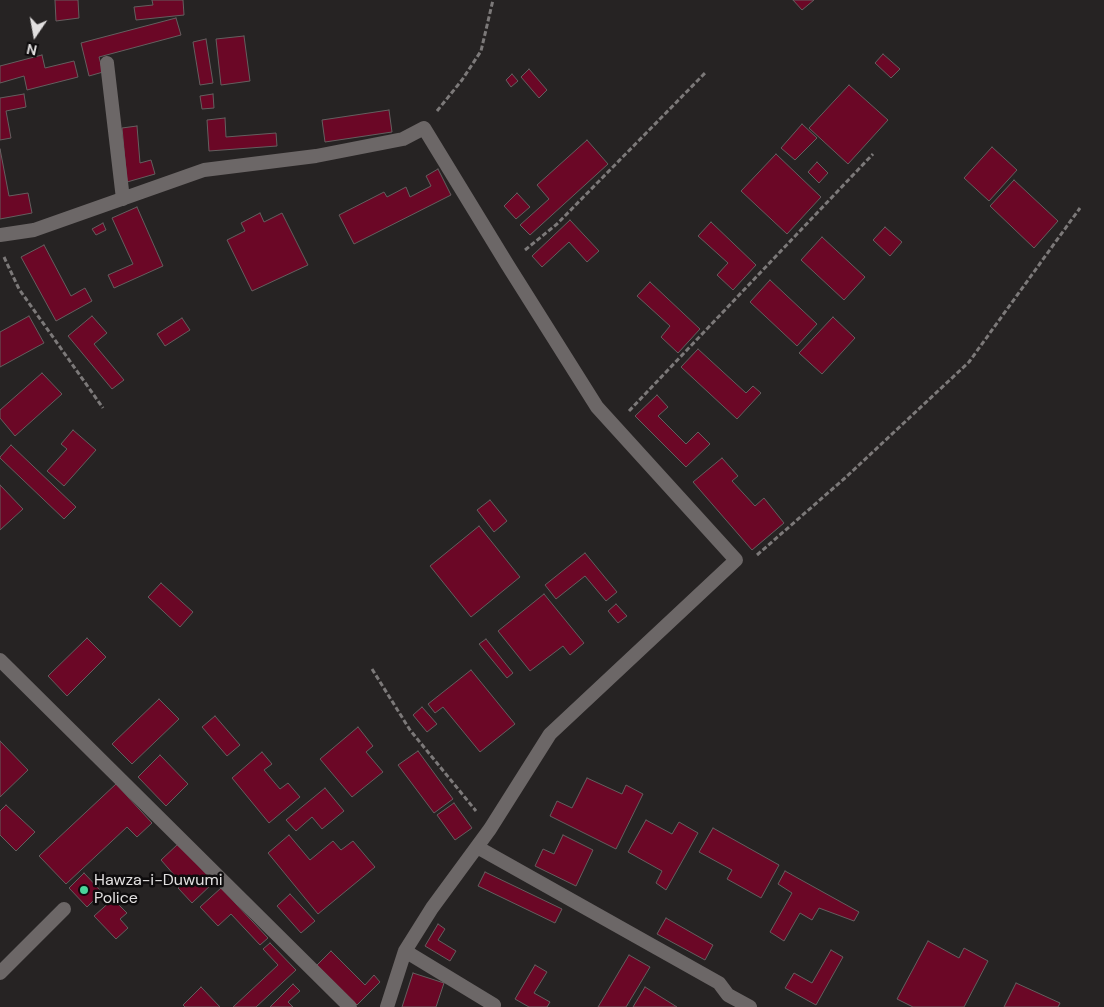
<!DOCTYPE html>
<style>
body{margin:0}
#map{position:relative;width:1104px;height:1007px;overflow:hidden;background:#262323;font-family:"DM Sans",sans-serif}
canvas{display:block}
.north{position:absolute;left:10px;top:10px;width:50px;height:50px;-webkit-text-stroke:4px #0e0c0d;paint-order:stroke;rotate:192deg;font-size:14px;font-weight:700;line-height:20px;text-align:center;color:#e2e0e0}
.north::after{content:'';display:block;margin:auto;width:18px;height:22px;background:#e2e0e0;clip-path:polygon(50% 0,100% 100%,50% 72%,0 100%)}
</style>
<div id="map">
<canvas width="1104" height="1007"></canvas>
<div class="north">N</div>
</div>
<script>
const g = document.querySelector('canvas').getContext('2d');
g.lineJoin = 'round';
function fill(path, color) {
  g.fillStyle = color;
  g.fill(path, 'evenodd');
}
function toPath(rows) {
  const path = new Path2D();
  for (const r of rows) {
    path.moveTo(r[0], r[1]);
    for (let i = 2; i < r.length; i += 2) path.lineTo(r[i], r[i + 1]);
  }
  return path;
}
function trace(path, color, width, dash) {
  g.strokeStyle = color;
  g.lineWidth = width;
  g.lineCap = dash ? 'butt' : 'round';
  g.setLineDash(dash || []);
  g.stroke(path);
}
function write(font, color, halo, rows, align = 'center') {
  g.font = font + ' "DM Sans",sans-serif';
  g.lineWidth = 5;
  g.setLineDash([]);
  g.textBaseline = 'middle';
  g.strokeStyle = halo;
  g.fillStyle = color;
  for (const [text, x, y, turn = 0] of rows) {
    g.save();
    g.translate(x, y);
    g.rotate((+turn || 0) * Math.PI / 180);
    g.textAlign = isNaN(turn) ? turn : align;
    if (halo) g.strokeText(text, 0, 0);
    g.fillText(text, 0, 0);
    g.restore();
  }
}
const building = toPath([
 [55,0,78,0,79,18,56,21,55,0],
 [152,0,183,0,184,15,136,20,134,7,153,5,152,0],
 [793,0,814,0,802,10,793,0],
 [176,18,181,35,99,57,103,72,89,76,81,43,176,18],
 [244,36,250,81,221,85,216,39,244,36],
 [206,39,213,83,200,85,193,42,206,39],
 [883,54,900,69,891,78,875,63,883,54],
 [42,55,45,68,74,61,78,77,27,90,24,76,0,83,0,66,42,55],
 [529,69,547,90,539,98,521,77,529,69],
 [512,74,518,81,511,87,506,80,512,74],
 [849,85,888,120,848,164,809,128,849,85],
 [24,94,26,107,6,111,11,138,0,140,0,98,24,94],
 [213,94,214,108,202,109,200,96,213,94],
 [389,110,392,132,325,142,322,120,389,110],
 [225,118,226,137,276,133,277,146,209,151,207,120,225,118],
 [802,124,817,138,795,160,781,148,802,124],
 [137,126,140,163,151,160,155,174,127,182,122,128,137,126],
 [587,140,608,164,530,235,520,225,549,199,537,185,587,140],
 [992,147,1017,170,989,201,964,178,992,147],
 [0,149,9,196,28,193,32,213,0,219,0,149],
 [776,154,821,197,787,234,741,191,776,154],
 [817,162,828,173,819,183,808,172,817,162],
 [438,169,451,195,354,244,339,215,384,192,387,197,406,187,410,197,431,186,426,176,438,169],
 [1014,180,1058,221,1034,248,990,206,1014,180],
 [517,193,530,207,516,219,504,206,517,193],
 [137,207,163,266,114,288,108,275,133,264,112,218,137,207],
 [260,213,264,222,282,213,308,265,252,291,227,240,245,231,241,223,260,213],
 [570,220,599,251,587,262,569,242,542,267,532,256,570,220],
 [711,222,756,265,733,290,717,275,728,263,698,236,711,222],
 [103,223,106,230,96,235,92,229,103,223],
 [885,227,902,242,890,256,873,240,885,227],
 [822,237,865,277,844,300,801,260,822,237],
 [44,245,71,296,85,288,92,301,56,321,21,257,44,245],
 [770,280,817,324,797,346,750,302,770,280],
 [650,282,700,329,678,353,661,337,670,326,637,296,650,282],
 [29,316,44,343,0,367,0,332,29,316],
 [92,316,107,333,94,344,124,380,112,389,68,336,92,316],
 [833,317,855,338,822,374,799,353,833,317],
 [182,318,190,330,165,346,157,334,182,318],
 [698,349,746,393,753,386,761,393,737,419,681,367,698,349],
 [42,373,62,394,15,436,0,418,0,410,42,373],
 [657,395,668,407,658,416,686,444,698,432,710,444,686,467,635,416,657,395],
 [73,430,96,450,64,486,47,471,67,449,61,444,73,430],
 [11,445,76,507,64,519,0,458,0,457,11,445],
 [722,458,738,476,732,481,755,506,764,498,784,523,752,550,693,482,722,458],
 [0,485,23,509,0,530,0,485],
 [490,500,507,521,494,532,477,510,490,500],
 [479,526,520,577,471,617,430,566,479,526],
 [585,553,617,592,606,601,585,576,556,599,545,585,585,553],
 [161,583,193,612,180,627,148,597,161,583],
 [544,594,584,643,570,655,563,646,530,671,498,631,544,594],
 [616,604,627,616,618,623,608,611,616,604],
 [87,638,106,657,67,696,48,676,87,638],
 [486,639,513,673,507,678,479,644,486,639],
 [471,670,515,724,480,752,443,707,435,713,428,704,471,670],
 [159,699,179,719,132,764,112,744,159,699],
 [422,707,437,724,427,732,413,715,422,707],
 [215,716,240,745,227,756,202,727,215,716],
 [358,727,373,746,366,752,383,772,352,797,320,759,358,727],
 [0,741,28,770,0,797,0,741],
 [418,751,453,799,434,813,398,765,418,751],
 [262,752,272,764,264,770,280,789,288,783,300,797,269,823,232,778,262,752],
 [160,755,188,784,166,806,138,777,160,755],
 [587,778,622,794,626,785,643,794,616,849,550,816,557,801,572,808,587,778],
 [116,784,152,823,137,837,127,827,66,884,39,856,116,784],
 [325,788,344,811,322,829,312,817,296,831,286,820,325,788],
 [454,803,472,828,455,840,437,815,454,803],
 [6,805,35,832,16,851,0,835,0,811,6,805],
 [646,820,672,834,679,822,698,833,666,890,656,883,662,871,628,852,646,820],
 [713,828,779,865,761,898,727,879,732,870,699,852,713,828],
 [289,835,310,860,333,841,341,850,353,841,375,867,318,914,268,853,289,835],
 [563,835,593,850,576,886,535,866,543,849,554,854,563,835],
 [178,844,214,882,192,903,178,888,182,884,161,860,178,844],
 [785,871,859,912,854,921,819,908,812,920,800,913,784,941,770,932,792,893,778,884,785,871],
 [485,872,562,909,555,923,478,886,485,872],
 [84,873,102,892,87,907,69,888,84,873],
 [221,888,268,938,260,945,231,914,218,926,200,907,221,888],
 [290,894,315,921,301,933,277,906,290,894],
 [113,899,127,913,120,919,128,928,116,939,94,916,113,899],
 [666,918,713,945,705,960,657,934,666,918],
 [438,924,445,929,438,940,456,951,450,961,425,946,438,924],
 [928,941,959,958,964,948,988,961,964,1007,913,1007,897,999,928,941],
 [270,943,296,970,256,1007,233,1007,278,965,263,949,270,943],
 [831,950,843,957,816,1005,785,988,794,973,812,983,831,950],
 [331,951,365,985,374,975,380,982,357,1005,317,965,331,951],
 [629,955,650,967,626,1007,598,1007,629,955],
 [535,965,547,972,534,993,550,1002,547,1007,529,1007,515,999,535,965],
 [413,973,444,983,436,1007,402,1007,413,973],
 [1016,983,1060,1003,1058,1007,1004,1007,1016,983],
 [293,984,300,991,288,1002,293,1007,270,1007,293,984],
 [201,987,220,1007,185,1007,183,1005,201,987],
 [645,987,677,1007,633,1007,645,987]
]);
const path = toPath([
 [437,111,462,80,481,51,493,0],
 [525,250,557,224,706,72],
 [4,257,19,289,103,408],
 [629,411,873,154],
 [757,555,845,478,969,362,1080,208],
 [372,669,410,730,476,811]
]);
const service = toPath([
 [107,63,123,199],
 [0,235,34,230,204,170,316,156,403,139,424,128,507,264,597,407,736,560,550,734,490,829,432,908,405,951,387,1007],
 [0,660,350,1007],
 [477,847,719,983,728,995,750,1007],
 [405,951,494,1005,493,1007],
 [0,973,64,909]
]);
const markers = [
 [84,890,5,"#4bd49b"]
];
const poiNames = [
 ["Hawza-i-Duwumi",94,881],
 ["Police",94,899]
];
fill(building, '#6b0726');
trace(building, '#645f5f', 1);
trace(path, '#7c7979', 3, [5, 2.5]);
trace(service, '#6c6767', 14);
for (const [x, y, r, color] of markers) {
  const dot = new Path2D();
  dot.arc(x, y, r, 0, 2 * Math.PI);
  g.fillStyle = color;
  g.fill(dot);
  trace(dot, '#0e0c0d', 2);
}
write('16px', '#e2e0e0', '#0e0c0d', poiNames, 'left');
</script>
